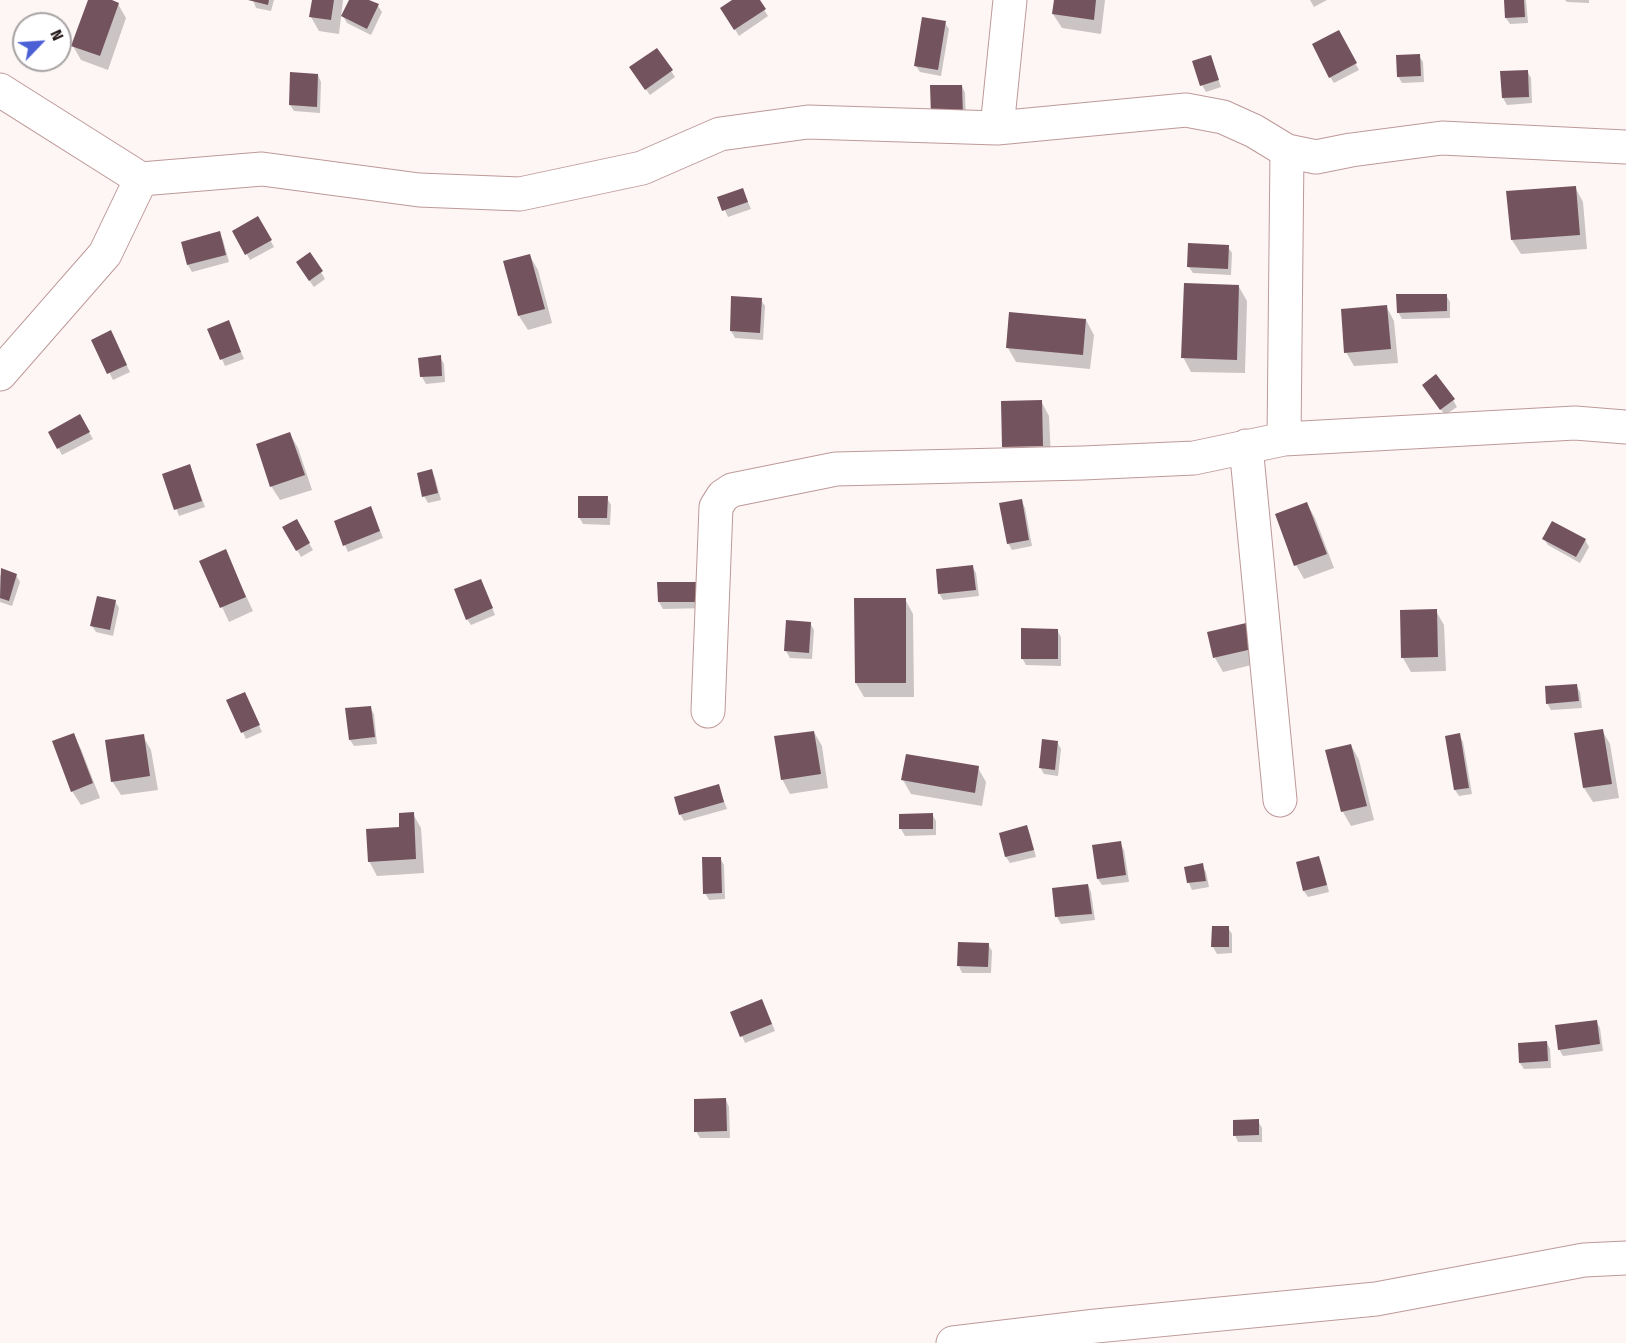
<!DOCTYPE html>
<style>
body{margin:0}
#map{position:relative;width:1626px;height:1343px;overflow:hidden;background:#fef5f5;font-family:"Fira Sans Condensed",sans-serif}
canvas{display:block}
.north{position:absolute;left:12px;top:12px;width:60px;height:60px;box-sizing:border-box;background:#fff;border:2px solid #a8a3a3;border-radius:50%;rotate:65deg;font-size:16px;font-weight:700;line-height:24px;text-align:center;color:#261819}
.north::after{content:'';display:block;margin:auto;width:21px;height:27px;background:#4c60d5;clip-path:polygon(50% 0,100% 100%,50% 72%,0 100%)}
</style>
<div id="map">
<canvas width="1626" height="1343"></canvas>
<div class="north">N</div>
</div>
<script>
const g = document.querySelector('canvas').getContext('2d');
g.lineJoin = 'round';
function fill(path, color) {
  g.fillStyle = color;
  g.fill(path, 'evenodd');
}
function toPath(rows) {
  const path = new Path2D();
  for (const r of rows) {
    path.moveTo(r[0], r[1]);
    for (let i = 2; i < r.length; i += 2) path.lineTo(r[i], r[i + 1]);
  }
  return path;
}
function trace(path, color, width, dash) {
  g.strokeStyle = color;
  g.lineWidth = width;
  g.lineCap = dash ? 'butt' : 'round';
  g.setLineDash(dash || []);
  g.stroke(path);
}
const shadow = toPath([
 [89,0,107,0,118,4,126,18,108,70,81,60,73,46],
 [253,0,274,0,271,11,256,8],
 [313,0,343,0,339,34,319,31,311,17],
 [350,0,365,0,378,6,382,12,371,35,347,23,343,16],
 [735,0,758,0,768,16,739,36,722,8],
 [1055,0,1105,0,1101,34,1062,28,1053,14],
 [1310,0,1327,0,1314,7],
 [1505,0,1526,0,1528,23,1510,24,1506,18],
 [1565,0,1589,0,1589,3,1567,2],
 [945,23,949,29,941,76,920,72,916,66],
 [1338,32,1359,70,1334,83,1330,77],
 [1419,56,1423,62,1424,82,1402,83,1398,76],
 [1210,57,1221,87,1206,92,1202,85],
 [671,71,675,77,650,95,635,74],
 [1527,71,1531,78,1532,103,1507,105,1503,98,1501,73],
 [318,75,321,82,320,113,294,111,290,105],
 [962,86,965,93,966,122,936,122],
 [1575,187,1583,202,1587,249,1521,254,1512,240,1508,192],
 [742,189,751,209,728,217,719,198],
 [258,218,274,247,250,260,234,231],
 [219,233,223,240,229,262,192,272,188,265,182,243],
 [1228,247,1232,253,1231,275,1193,273,1189,267],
 [530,256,538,270,552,323,528,330,519,316,505,262],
 [301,269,321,272,325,279,314,287],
 [1239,287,1247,301,1245,373,1191,372,1183,357],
 [1446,295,1450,302,1450,318,1402,319,1398,312],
 [761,300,765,306,763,340,735,338,731,331],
 [1386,306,1394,321,1398,363,1354,366,1346,352],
 [1086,320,1094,335,1090,369,1016,362,1008,348],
 [209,329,232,329,244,359,225,366],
 [114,339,130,372,113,380,93,340],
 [440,357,444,364,445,382,426,384,422,377,420,359],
 [1428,392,1453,400,1457,407,1445,415],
 [1041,401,1049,416,1051,460,1012,461,1003,447],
 [80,416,93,439,62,455,50,432],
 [290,434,298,448,312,490,280,500,271,486],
 [190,466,205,507,179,516,164,475],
 [432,471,435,478,441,500,428,503,424,496],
 [607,498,611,505,610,525,583,524,579,517],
 [1022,501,1025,508,1032,546,1012,550,1008,543],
 [1307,504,1315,518,1334,568,1304,579,1296,565],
 [374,515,383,538,348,552,345,545],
 [296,521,313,550,301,557,284,527],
 [1544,539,1585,540,1589,547,1580,563,1548,545],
 [225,551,253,611,229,622,201,561],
 [972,566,976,573,979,596,943,600,939,593],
 [2,570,16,575,20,582,12,606,0,602,0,577],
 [659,584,710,608,663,609,659,602],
 [484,587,495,615,471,625,467,619],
 [905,599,913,614,914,697,864,697,856,683],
 [115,601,119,608,113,636,96,632,92,626],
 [1436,611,1444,625,1446,671,1411,672,1403,658],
 [1254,622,1268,661,1223,672,1215,658],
 [810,623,814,630,812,659,790,658,786,651],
 [1057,630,1061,637,1061,666,1026,665,1022,658],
 [1576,685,1580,692,1582,708,1551,710,1547,703],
 [228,701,248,701,262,732,246,739],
 [370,707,374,714,377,744,354,746,350,740],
 [1602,730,1610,744,1619,798,1593,802,1584,788,1575,734],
 [814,732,822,746,828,788,790,794,782,779],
 [73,734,81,749,100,798,81,805,72,791],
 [1459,735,1463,742,1472,794,1459,796,1455,790],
 [143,736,151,750,158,790,121,795,112,781],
 [1057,742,1061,749,1058,776,1044,774,1040,767],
 [1351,745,1359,760,1374,820,1351,826,1343,812,1327,751],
 [978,768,986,782,982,806,911,794,903,780],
 [718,785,727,809,684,821,680,814],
 [413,814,421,828,424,873,377,876,369,861],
 [932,814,936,821,936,835,905,836,901,829,900,815],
 [1027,827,1030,834,1036,857,1010,863,1006,857,1001,834],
 [1120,843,1124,850,1129,882,1102,885,1098,879],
 [720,858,724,865,725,899,709,900,705,893],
 [1319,858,1322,865,1329,892,1308,897,1304,891],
 [1202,865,1206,872,1209,887,1192,890,1189,883,1186,868],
 [1088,885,1091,892,1095,920,1061,924,1057,917,1054,889],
 [1214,928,1228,928,1232,934,1232,953,1217,954,1213,947],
 [988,944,992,951,991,973,962,973,959,966],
 [765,1007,775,1031,745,1043,742,1036],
 [1596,1021,1600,1028,1603,1051,1563,1056,1559,1049],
 [1547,1043,1550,1049,1551,1068,1524,1069,1520,1063],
 [726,1100,729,1107,730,1138,700,1138,696,1131],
 [1258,1121,1262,1128,1262,1142,1238,1142,1235,1135]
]);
const building = toPath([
 [88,0,112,0,119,3,100,56,71,46],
 [248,0,269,0,268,5],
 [312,0,334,0,331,20,309,17],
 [349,0,369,0,379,4,367,29,341,16],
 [732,0,760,0,766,9,734,30,720,8],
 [1054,0,1096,0,1094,20,1052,14],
 [1504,0,1524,0,1525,17,1505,18],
 [922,17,946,21,938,70,914,66],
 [1339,30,1357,63,1329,78,1312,44],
 [657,48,673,70,645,90,629,67],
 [1420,54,1421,76,1397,77,1396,55],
 [1211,55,1219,80,1200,86,1192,61],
 [1528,70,1529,97,1502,98,1500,71],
 [290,72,318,74,317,107,289,105],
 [930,85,962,85,963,116,931,116],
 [1576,186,1580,235,1511,240,1506,191],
 [743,188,748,202,722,211,717,197],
 [258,216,272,240,245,255,232,231],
 [220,231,226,255,187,265,181,242],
 [1188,243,1229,245,1228,269,1187,267],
 [310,252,323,271,309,281,296,262],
 [530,254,545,309,518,316,503,261],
 [1184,283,1239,285,1237,360,1181,358],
 [1396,294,1447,294,1447,311,1397,313],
 [731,296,762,298,760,333,730,331],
 [1387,305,1391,349,1344,353,1341,309],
 [1009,312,1086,319,1083,355,1006,348],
 [229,320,241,352,220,360,207,329],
 [111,330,127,365,107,374,91,340],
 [441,355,442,376,420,377,418,358],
 [1436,374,1455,399,1440,410,1422,385],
 [1042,400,1043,446,1002,447,1001,401],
 [80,414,90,432,57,449,48,432],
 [290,432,305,475,270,487,256,444],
 [190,464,202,501,174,510,162,474],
 [432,469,438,493,422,497,417,473],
 [578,496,608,496,607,518,578,518],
 [1022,499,1029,540,1007,544,999,503],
 [1307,502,1327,554,1294,566,1275,514],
 [371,506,380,531,343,546,334,521],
 [297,519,310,543,296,551,282,527],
 [1552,521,1586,539,1576,557,1542,539],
 [226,549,246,597,220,608,199,561],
 [973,565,976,590,938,594,936,569],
 [1,568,17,574,9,601,0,598],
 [481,579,493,608,466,620,454,589],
 [657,582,707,582,707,602,658,602],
 [97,596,116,600,110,630,90,626],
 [854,598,906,598,906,683,855,683],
 [1437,609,1438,657,1401,658,1400,610],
 [786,620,811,622,809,653,784,651],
 [1255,621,1261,647,1213,658,1207,632],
 [1021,628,1058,629,1058,659,1021,659],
 [1577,684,1579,701,1546,704,1545,686],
 [245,692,260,725,241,733,226,700],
 [371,706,375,737,349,740,345,708],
 [1603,729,1612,784,1583,788,1574,733],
 [814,731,821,774,781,780,774,736],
 [74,733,93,783,71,792,52,741],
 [1460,733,1469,788,1454,790,1445,736],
 [144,734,150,776,111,782,105,740],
 [1042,739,1058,741,1055,770,1039,768],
 [1351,744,1367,806,1341,812,1325,750],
 [906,754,979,766,975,793,901,780],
 [719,784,724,802,679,815,674,797],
 [414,812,416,859,368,862,366,829,399,827,399,813],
 [933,813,933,829,899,829,899,814],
 [1027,825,1034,850,1005,857,999,833],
 [1121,841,1126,875,1097,879,1092,845],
 [1319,856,1327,885,1303,891,1296,862],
 [702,857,721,857,722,893,703,894],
 [1203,863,1206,881,1187,883,1184,867],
 [1088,884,1092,914,1055,917,1052,888],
 [1212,926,1229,926,1229,947,1211,947],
 [958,942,989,943,988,967,957,966],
 [762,999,772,1024,740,1037,730,1012],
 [1597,1020,1600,1044,1558,1050,1555,1025],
 [1547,1041,1548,1061,1519,1063,1518,1043],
 [726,1098,727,1131,694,1132,694,1099],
 [1259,1119,1259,1135,1233,1136,1233,1120]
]);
const minor = toPath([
 [0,90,141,179,262,169,419,190,520,194,642,168,720,134,808,122,997,128,1186,110,1223,117,1254,131,1287,151,1316,157,1351,150,1442,138,1626,147],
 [997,128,1010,0],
 [0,374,105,254,141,179],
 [1284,439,1287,151],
 [1246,446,1280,800],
 [708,711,716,507,723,496,732,490,836,469,1083,463,1194,458,1284,439,1575,423,1626,427],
 [953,1343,1096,1326,1376,1299,1584,1260,1626,1258]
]);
fill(shadow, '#0003');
fill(building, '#73535e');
trace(minor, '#be9999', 35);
trace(minor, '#fff', 33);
</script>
